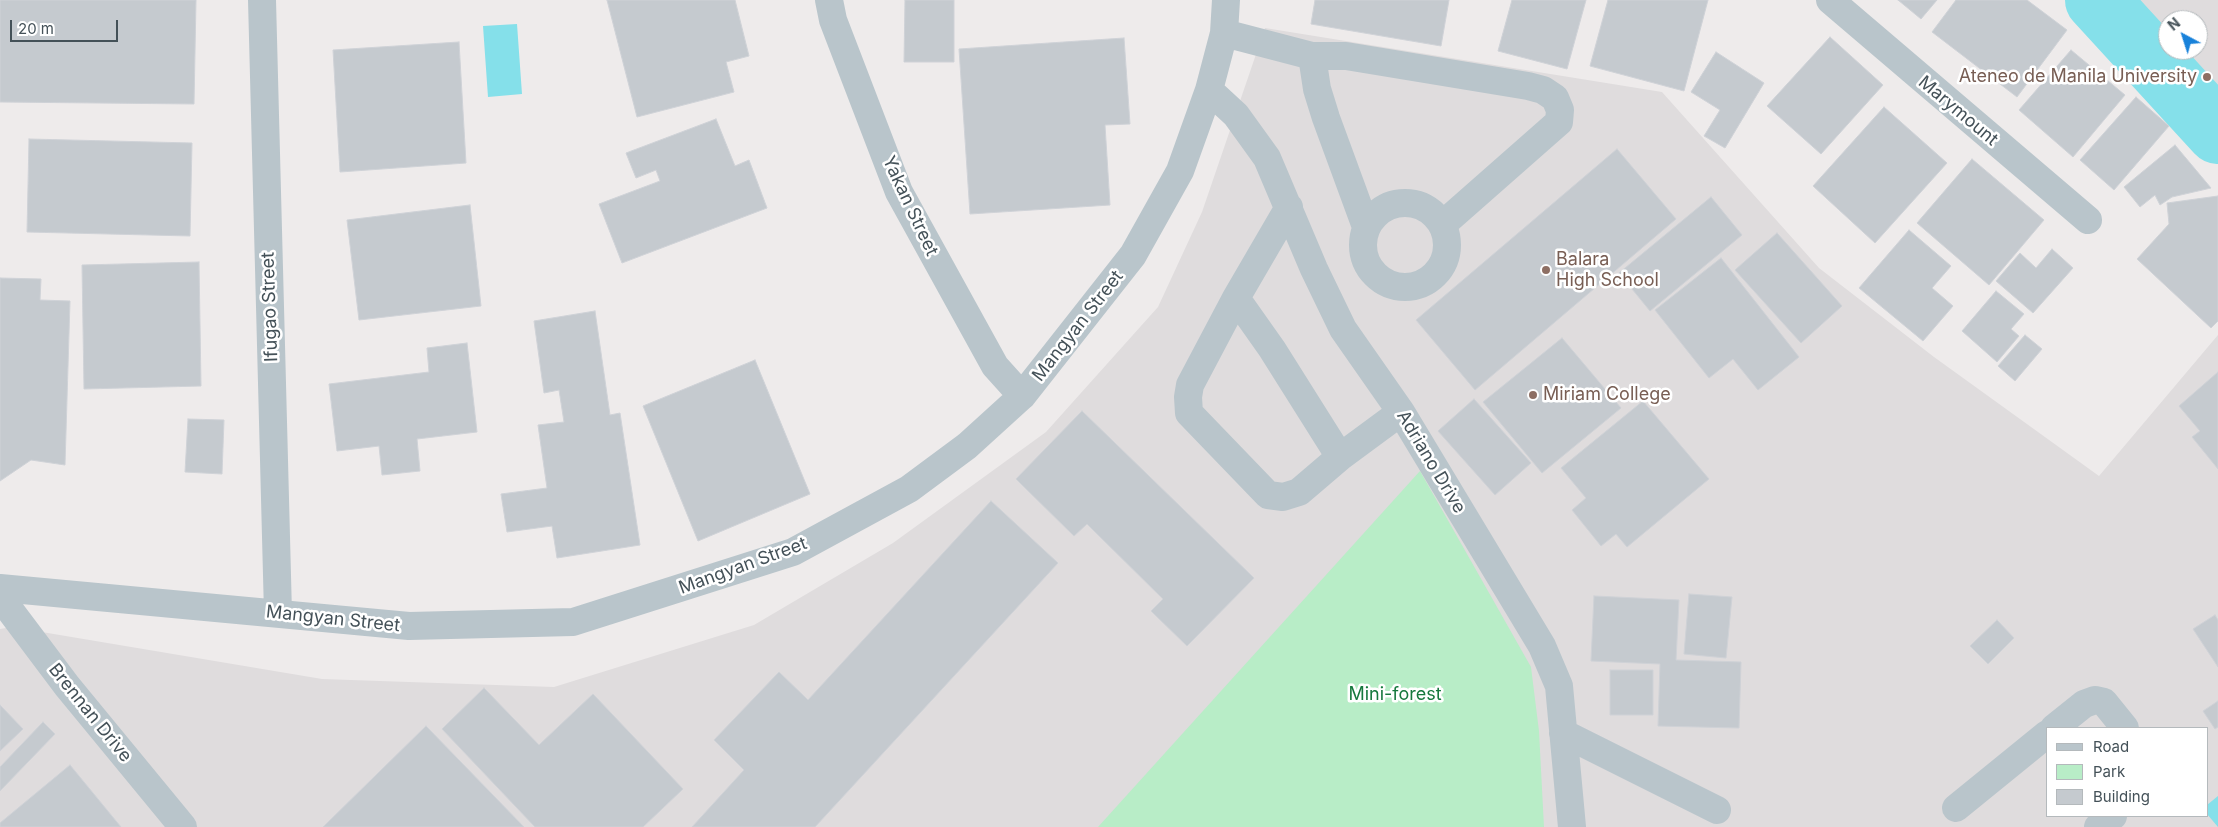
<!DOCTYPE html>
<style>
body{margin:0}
#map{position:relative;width:2218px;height:827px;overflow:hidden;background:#eeebeb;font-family:Inter,sans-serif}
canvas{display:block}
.legend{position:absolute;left:2046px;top:727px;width:162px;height:90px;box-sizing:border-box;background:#fff;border:1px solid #b4b9bc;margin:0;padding:6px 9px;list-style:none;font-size:15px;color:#445158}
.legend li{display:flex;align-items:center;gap:10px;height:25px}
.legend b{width:25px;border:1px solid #b4b9bc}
.north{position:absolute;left:2158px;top:10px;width:50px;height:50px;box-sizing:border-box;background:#fff;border:1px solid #b4b9bc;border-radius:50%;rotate:320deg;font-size:14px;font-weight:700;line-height:20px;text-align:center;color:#445158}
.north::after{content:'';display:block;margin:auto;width:18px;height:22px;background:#1982da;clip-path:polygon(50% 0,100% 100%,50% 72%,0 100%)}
.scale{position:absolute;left:10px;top:20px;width:108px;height:22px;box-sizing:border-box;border:2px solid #445158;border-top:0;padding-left:6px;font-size:15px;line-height:18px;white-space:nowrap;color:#445158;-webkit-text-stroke:4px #fff;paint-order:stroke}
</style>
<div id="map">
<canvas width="2218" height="827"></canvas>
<ul class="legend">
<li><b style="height:6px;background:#b9c5cb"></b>Road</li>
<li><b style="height:14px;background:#b8edc7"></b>Park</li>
<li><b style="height:14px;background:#c5cacf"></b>Building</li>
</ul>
<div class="north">N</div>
<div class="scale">20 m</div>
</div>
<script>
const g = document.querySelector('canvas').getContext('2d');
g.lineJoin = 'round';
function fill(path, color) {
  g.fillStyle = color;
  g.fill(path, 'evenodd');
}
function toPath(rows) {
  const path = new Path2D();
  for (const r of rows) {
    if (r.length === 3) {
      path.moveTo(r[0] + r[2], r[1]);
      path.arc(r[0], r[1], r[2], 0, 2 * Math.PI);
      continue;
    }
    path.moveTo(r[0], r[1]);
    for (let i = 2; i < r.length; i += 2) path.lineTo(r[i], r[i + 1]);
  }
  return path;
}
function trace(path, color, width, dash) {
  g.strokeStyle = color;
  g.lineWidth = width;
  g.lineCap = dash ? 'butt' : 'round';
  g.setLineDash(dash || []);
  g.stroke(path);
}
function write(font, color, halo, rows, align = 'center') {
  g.font = font + ' Inter,sans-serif';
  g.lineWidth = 5;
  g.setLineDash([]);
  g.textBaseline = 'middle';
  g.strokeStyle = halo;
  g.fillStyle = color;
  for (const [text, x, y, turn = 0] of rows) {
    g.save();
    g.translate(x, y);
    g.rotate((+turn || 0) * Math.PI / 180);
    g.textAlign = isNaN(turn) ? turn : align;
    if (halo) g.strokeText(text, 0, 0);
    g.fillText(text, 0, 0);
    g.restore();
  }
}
const education = toPath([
 [2131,0,2218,0,2218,105,2173,50,2198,50,2198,20,2168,20,2168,44],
 [1265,28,1662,92,1819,268,1934,357,2099,476,2218,335,2218,827,0,827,0,629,12,627,322,679,554,687,754,625,893,543,1046,432,1158,307,1202,212],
 [2047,728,2207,728,2207,816,2047,816]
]);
const green = toPath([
 [1420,471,1531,667,1539,731,1544,827,1098,827]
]);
const water = toPath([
 [517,24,522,94,488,97,483,26],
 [2218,796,2218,827,2207,814,2207,805]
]);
const river = toPath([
 [2097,0,2218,132]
]);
const building = toPath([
 [0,0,196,0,194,104,0,102,0,0],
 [607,0,735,0,749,56,726,62,734,92,637,117,607,0],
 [905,0,954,0,954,62,904,62,905,0],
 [1315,0,1449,0,1441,46,1311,24,1315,0],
 [1512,0,1586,0,1567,69,1498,51,1512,0],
 [1608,0,1708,0,1684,91,1590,66,1608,0],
 [1898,0,1937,0,1921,19,1898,0],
 [1956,0,2027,0,2067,30,2017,97,1932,32,1956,0],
 [1830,37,1883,85,1821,154,1767,106,1830,37],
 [1124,38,1130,124,1105,125,1110,205,970,214,959,49,1124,38],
 [459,42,466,163,340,172,333,50,459,42],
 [2071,50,2125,95,2073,157,2019,110,2071,50],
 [1716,52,1764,83,1725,148,1704,136,1720,110,1691,92,1716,52],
 [2136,97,2169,126,2114,190,2080,160,2136,97],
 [1884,107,1947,163,1875,243,1813,186,1884,107],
 [716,119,735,166,749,160,767,208,622,263,599,204,660,181,656,170,636,178,626,153,716,119],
 [29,139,192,143,190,236,27,232,29,139],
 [2175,145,2211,188,2172,197,2160,205,2155,195,2140,207,2124,187,2175,145],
 [1617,149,1676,219,1475,390,1416,320,1617,149],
 [1972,159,2044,220,1989,285,1917,223,1972,159],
 [2218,196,2218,321,2211,328,2137,259,2169,224,2167,203,2218,196],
 [1711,197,1742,235,1650,311,1619,273,1711,197],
 [470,205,481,306,359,320,347,220,470,205],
 [1909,230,1951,266,1932,288,1953,306,1923,341,1859,288,1909,230],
 [1777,233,1842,306,1801,343,1735,270,1777,233],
 [2052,249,2073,268,2033,313,1996,281,2020,253,2036,268,2052,249],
 [1721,258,1799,357,1758,390,1733,359,1709,378,1655,310,1721,258],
 [199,262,201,386,84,389,82,265,199,262],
 [0,278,41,279,40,300,70,301,65,465,31,460,0,481,0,278],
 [1996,291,2024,314,2011,329,2019,336,1997,362,1962,331,1996,291],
 [595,311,610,415,620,413,640,545,557,558,552,526,507,532,501,494,547,488,538,425,564,422,559,390,544,393,534,321,595,311],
 [2025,335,2042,349,2015,381,1998,366,2025,335],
 [1562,338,1621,408,1542,473,1483,402,1562,338],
 [467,343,477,432,417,439,420,471,382,475,379,446,337,451,329,384,429,372,427,348,467,343],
 [755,360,810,494,698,541,643,406,755,360],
 [2218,372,2218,469,2192,437,2200,431,2179,406,2218,372],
 [1474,399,1531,463,1495,495,1438,431,1474,399],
 [1643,401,1709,479,1627,547,1616,534,1601,546,1572,510,1586,498,1561,468,1643,401],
 [1082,411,1254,578,1187,646,1151,611,1163,599,1087,524,1074,536,1016,479,1082,411],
 [188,419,224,420,222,474,185,472,188,419],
 [991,501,1058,563,815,827,692,827,744,770,714,740,779,672,808,700,991,501],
 [1689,594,1732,597,1726,658,1684,654,1689,594],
 [1594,596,1679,600,1676,660,1741,662,1739,728,1658,726,1660,664,1591,661,1594,596],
 [2215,615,2218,620,2218,667,2193,629,2215,615],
 [1997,620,2014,638,1988,664,1970,646,1997,620],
 [1610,670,1653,670,1653,715,1610,715,1610,670],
 [484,688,539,745,593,694,683,789,643,827,535,827,442,729,484,688],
 [2218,701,2218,727,2215,729,2203,711,2218,701],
 [0,705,23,729,0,751,0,705],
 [43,722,55,734,0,791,0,767,43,722],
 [426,726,524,827,323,827,426,726],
 [70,765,121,827,0,827,0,823,70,765]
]);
const minor = toPath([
 [262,0,278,613],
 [829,0,833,20,899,192,995,366,1022,396],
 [1830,0,2088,220],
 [1224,33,1312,56,1317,89,1326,118,1366,227],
 [1312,56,1346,56,1528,86,1543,90,1555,98,1560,110,1559,122,1442,225],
 [1209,90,1236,115,1267,158,1314,269,1343,329,1401,412,1542,646,1559,686,1572,827],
 [1405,245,42],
 [1289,207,1236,298,1190,385,1188,397,1189,413,1268,495,1283,497,1299,492,1340,457,1401,412],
 [1236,298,1272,349,1340,457],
 [0,588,409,626,573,622,793,552,909,489,967,446,1022,396,1133,255,1180,171,1209,90,1224,33,1226,0],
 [0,597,67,686,183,827],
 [2054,728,2084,704,2095,700,2104,702,2125,728],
 [1563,733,1717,810],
 [1956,808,2047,734],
 [2098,827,2113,816]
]);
const markers = [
 [2207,77,5,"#8d6e63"],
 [1546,270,5,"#8d6e63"],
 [1533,395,5,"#8d6e63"]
];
const educationNames = [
 ["Ateneo de Manila University",2197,77,"right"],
 ["Balara",1556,260],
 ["High School",1556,281],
 ["Miriam College",1543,395]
];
const streetNames = [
 ["Marymount",1958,111,40],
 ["Yakan Street",910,206,65],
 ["Ifugao Street",270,307,-92],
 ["Mangyan Street",1078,326,-52],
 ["Adriano Drive",1431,462,59],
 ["Mangyan Street",743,566,-20],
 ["Mangyan Street",333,619,6],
 ["Brennan Drive",90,713,51]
];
const parkNames = [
 ["Mini-forest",1395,695]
];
fill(education, '#dfdcdd');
fill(green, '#b8edc7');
fill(water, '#85e0ea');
trace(river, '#85e0ea', 64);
fill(building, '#c5cacf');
trace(building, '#cfd2d7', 1);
trace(minor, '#b9c5cb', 28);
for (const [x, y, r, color] of markers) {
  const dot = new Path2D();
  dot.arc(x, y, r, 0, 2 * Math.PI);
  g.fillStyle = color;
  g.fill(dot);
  trace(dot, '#fff', 2);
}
write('18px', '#785e54', '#fff', educationNames, 'left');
write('18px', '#445158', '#fff', streetNames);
write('18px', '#16783d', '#fff', parkNames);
</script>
